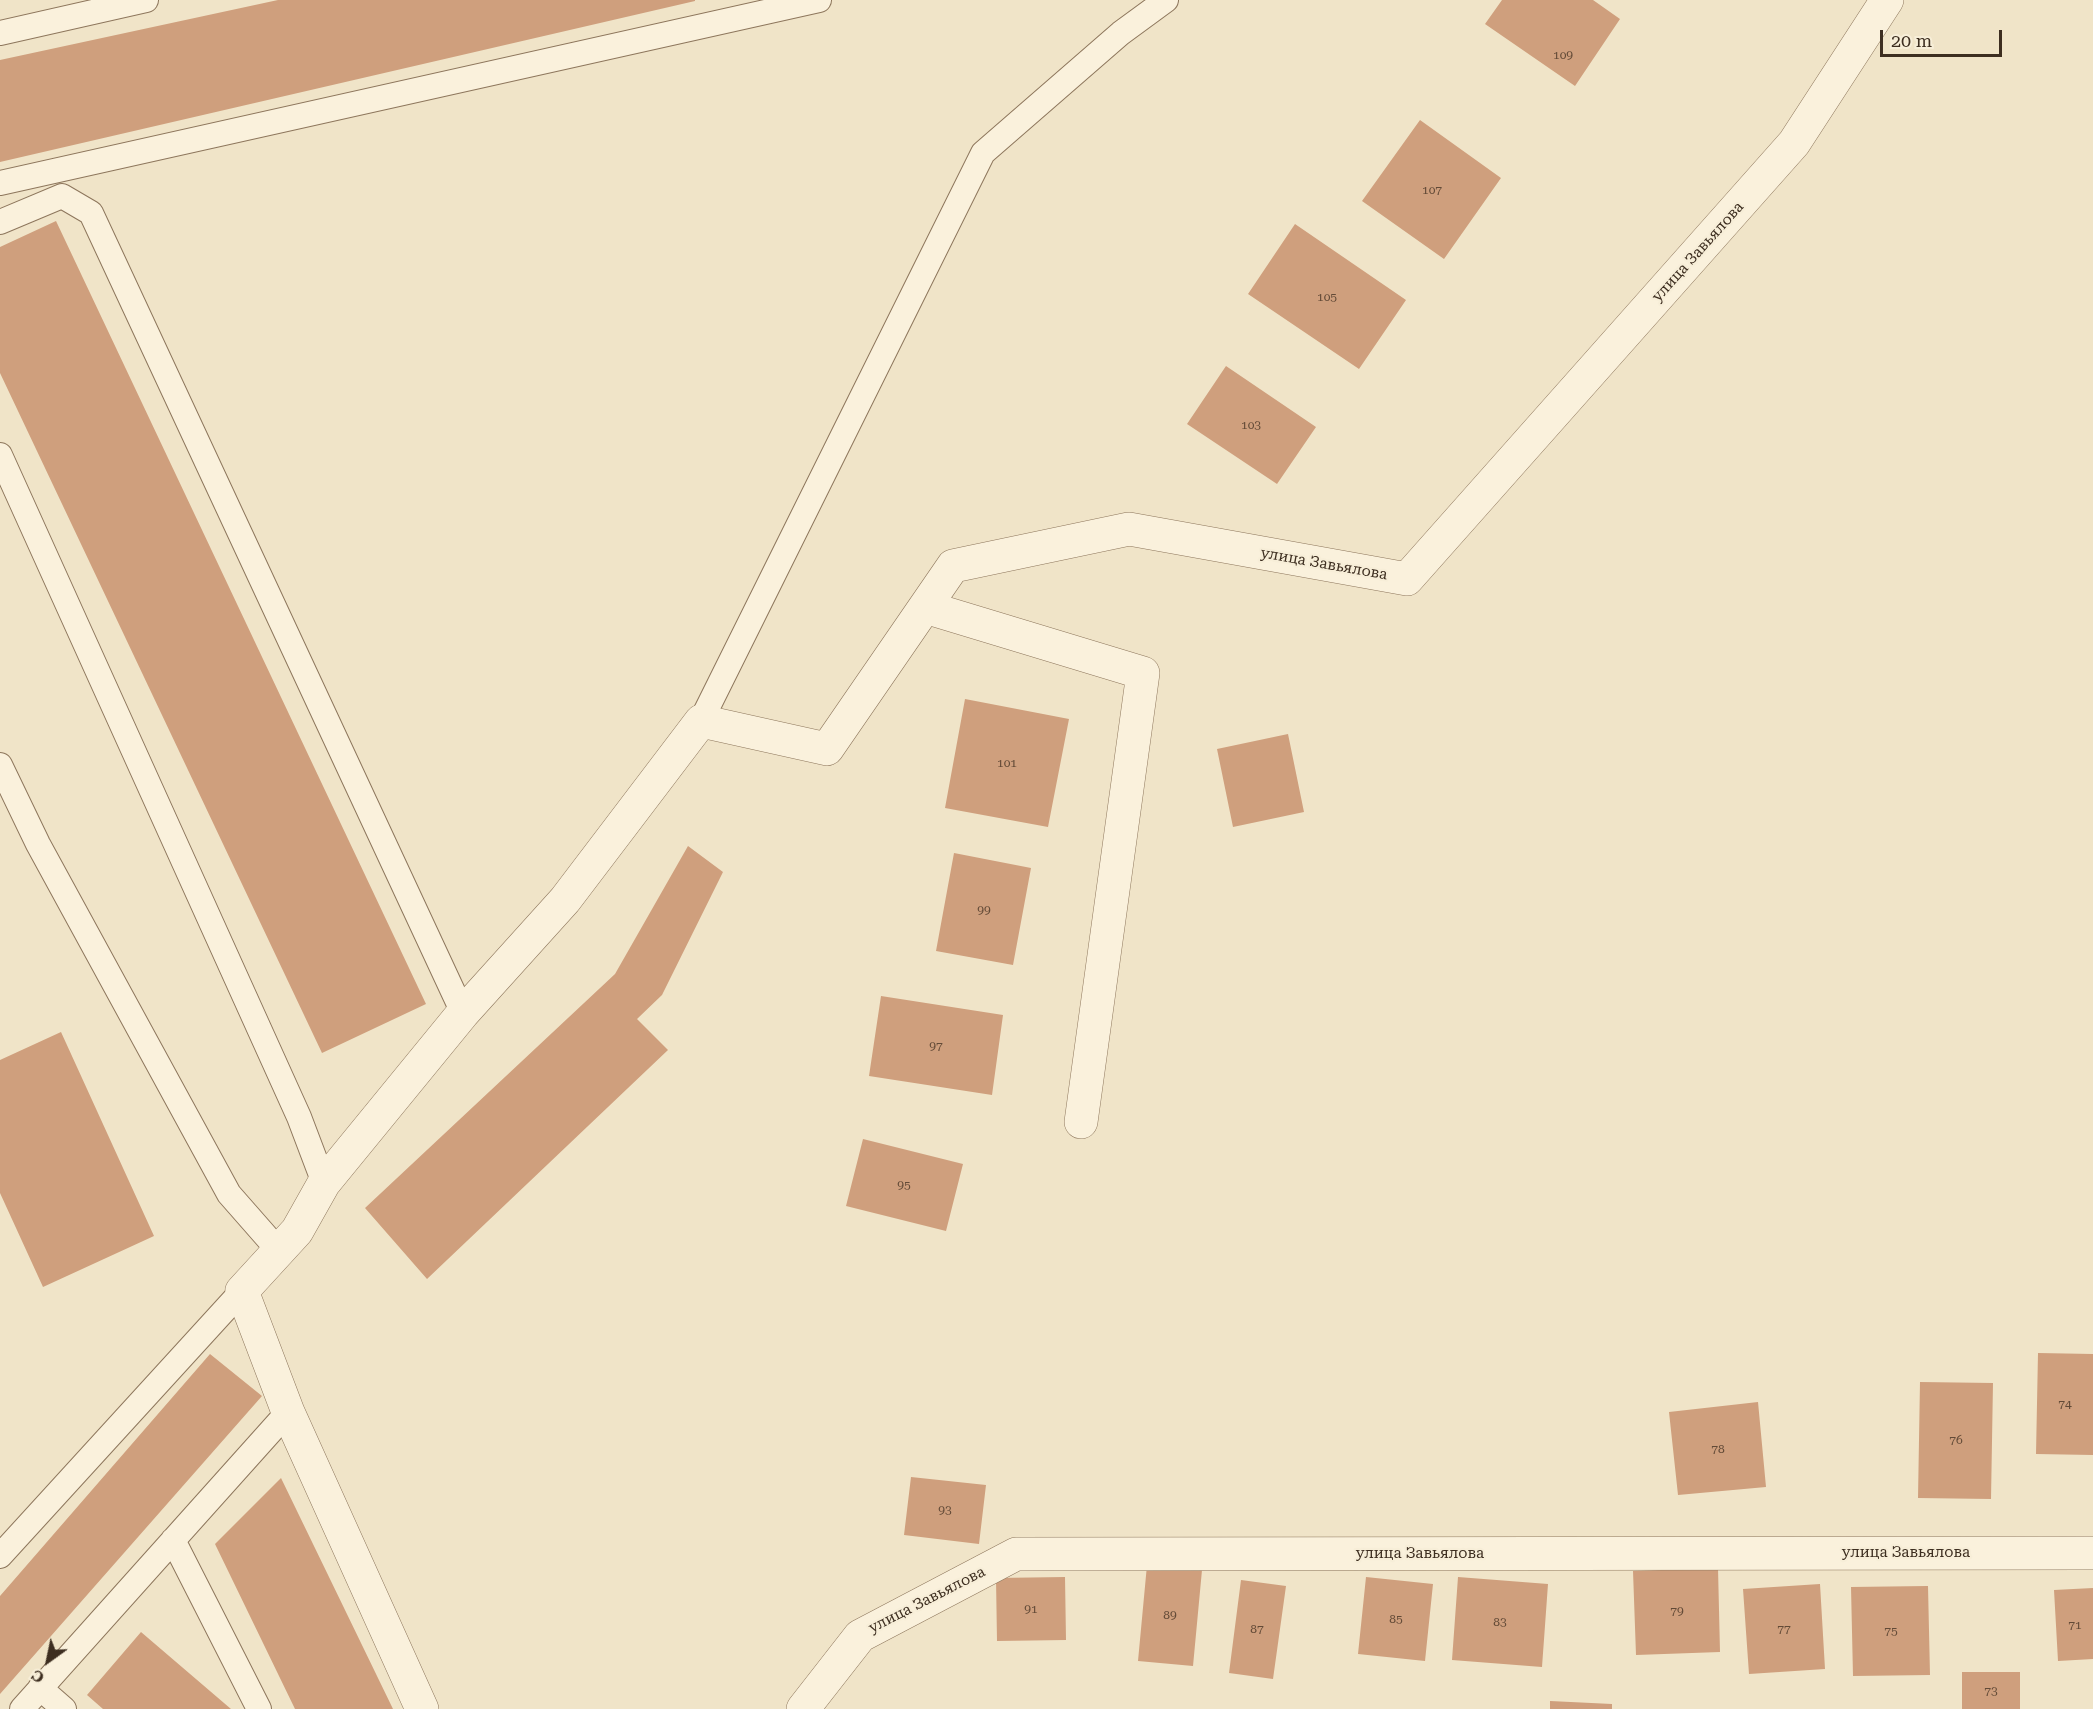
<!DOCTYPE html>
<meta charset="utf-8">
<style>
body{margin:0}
#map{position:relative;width:2093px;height:1709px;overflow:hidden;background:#f0e4c8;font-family:"Roboto Serif",serif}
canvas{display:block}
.north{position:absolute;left:18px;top:1631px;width:60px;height:60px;-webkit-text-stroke:4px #f7eed8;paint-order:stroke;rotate:213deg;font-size:16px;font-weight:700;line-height:24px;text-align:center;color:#3d2e20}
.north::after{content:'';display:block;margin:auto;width:21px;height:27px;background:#3d2e20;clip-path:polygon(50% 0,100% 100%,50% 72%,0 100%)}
.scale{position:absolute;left:1880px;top:30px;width:122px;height:27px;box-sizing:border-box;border:3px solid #3d2e20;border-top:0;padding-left:8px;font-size:18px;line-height:21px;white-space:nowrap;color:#3d2e20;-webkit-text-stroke:4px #f7eed8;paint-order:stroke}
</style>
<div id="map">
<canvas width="2093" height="1709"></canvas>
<div class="north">С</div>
<div class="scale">20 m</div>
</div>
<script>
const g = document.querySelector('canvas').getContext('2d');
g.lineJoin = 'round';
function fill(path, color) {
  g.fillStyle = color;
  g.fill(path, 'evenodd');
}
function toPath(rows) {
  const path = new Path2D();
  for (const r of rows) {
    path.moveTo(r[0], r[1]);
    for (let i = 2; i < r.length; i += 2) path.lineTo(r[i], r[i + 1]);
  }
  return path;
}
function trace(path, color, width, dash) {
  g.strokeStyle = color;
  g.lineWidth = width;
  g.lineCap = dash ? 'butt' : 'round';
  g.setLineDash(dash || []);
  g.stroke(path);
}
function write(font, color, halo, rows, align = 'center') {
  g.font = font + ' "Roboto Serif",serif';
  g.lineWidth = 4.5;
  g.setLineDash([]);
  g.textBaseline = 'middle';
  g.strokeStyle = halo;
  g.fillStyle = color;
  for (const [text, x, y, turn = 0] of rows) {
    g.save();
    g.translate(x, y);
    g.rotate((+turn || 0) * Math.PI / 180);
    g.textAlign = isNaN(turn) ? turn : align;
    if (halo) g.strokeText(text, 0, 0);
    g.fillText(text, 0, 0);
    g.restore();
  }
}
const building = toPath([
 [278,0,695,0,695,1,0,162,0,60],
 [1502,0,1593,0,1620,19,1575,86,1485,24],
 [1420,120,1501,178,1444,259,1362,201],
 [56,221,426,1004,322,1053,0,373,0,247],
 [1295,224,1406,300,1359,369,1248,294],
 [1226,366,1316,427,1277,484,1187,424],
 [965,699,1069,719,1048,827,945,808],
 [1288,734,1304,812,1233,827,1217,749],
 [688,846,723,872,662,995,637,1019,668,1050,427,1279,365,1208,615,974],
 [954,853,1031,868,1013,965,936,951],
 [881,996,1003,1015,992,1095,869,1076],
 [61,1032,154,1236,43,1287,0,1193,0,1060],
 [863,1139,963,1164,946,1231,846,1206],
 [2038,1353,2093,1354,2093,1455,2036,1454],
 [210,1354,262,1396,0,1694,0,1596],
 [1920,1382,1993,1383,1991,1499,1918,1498],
 [1758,1402,1766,1487,1678,1495,1669,1412],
 [911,1477,986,1485,979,1544,904,1535],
 [281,1478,393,1709,295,1709,215,1544],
 [1147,1565,1202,1570,1193,1666,1138,1661],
 [1718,1568,1720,1652,1636,1655,1633,1571],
 [1065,1577,1066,1640,997,1641,996,1578],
 [1366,1577,1433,1584,1425,1661,1358,1654],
 [1458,1577,1548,1584,1542,1667,1452,1660],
 [1241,1580,1286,1586,1273,1679,1229,1673],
 [1820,1584,1825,1669,1749,1674,1743,1589],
 [1928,1586,1930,1675,1853,1676,1851,1587],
 [2093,1588,2093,1659,2058,1661,2054,1590],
 [141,1632,231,1709,103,1709,87,1695],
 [1962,1672,2020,1672,2020,1709,1962,1709],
 [1550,1701,1612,1704,1612,1709,1550,1709]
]);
const service = toPath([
 [0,33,146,0],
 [0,183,819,0],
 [0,222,62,196,91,213,463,1013],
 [0,455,299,1117,324,1183],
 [701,721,983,153,1121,33,1166,0],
 [0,765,38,844,229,1194,279,1251],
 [173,1540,259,1709],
 [0,1556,242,1291],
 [40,1688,64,1709],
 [22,1709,288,1412]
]);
const minor = toPath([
 [925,607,1143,673,1081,1122],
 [422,1709,288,1412,242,1291,297,1231,324,1183,463,1013,565,900,701,721,827,749,953,566,1129,529,1407,579,1794,143,1887,0],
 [803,1709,860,1636,1016,1554,2093,1553]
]);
const numberNames = [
 ["109",1563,55],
 ["107",1432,190],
 ["105",1327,297],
 ["103",1251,425],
 ["101",1007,763],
 ["99",984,910],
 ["97",936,1046],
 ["95",904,1185],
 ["74",2065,1404],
 ["76",1956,1440],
 ["78",1718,1449],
 ["93",945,1510],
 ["91",1031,1609],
 ["79",1677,1611],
 ["89",1170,1615],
 ["85",1396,1619],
 ["83",1500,1622],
 ["71",2075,1625],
 ["87",1257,1629],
 ["77",1784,1629],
 ["75",1891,1631],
 ["73",1991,1691]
];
const streetNames = [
 ["улица Завьялова",1698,252,-48],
 ["улица Завьялова",1324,564,10],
 ["улица Завьялова",1906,1553],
 ["улица Завьялова",1420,1554],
 ["улица Завьялова",927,1600,-27]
];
fill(building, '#cf9f7d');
trace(service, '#8d765c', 26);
trace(minor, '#8d765c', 34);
trace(service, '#faf1dc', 24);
trace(minor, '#faf1dc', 33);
write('12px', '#624a37', null, numberNames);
write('15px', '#3d2e20', '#f7eed8', streetNames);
</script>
